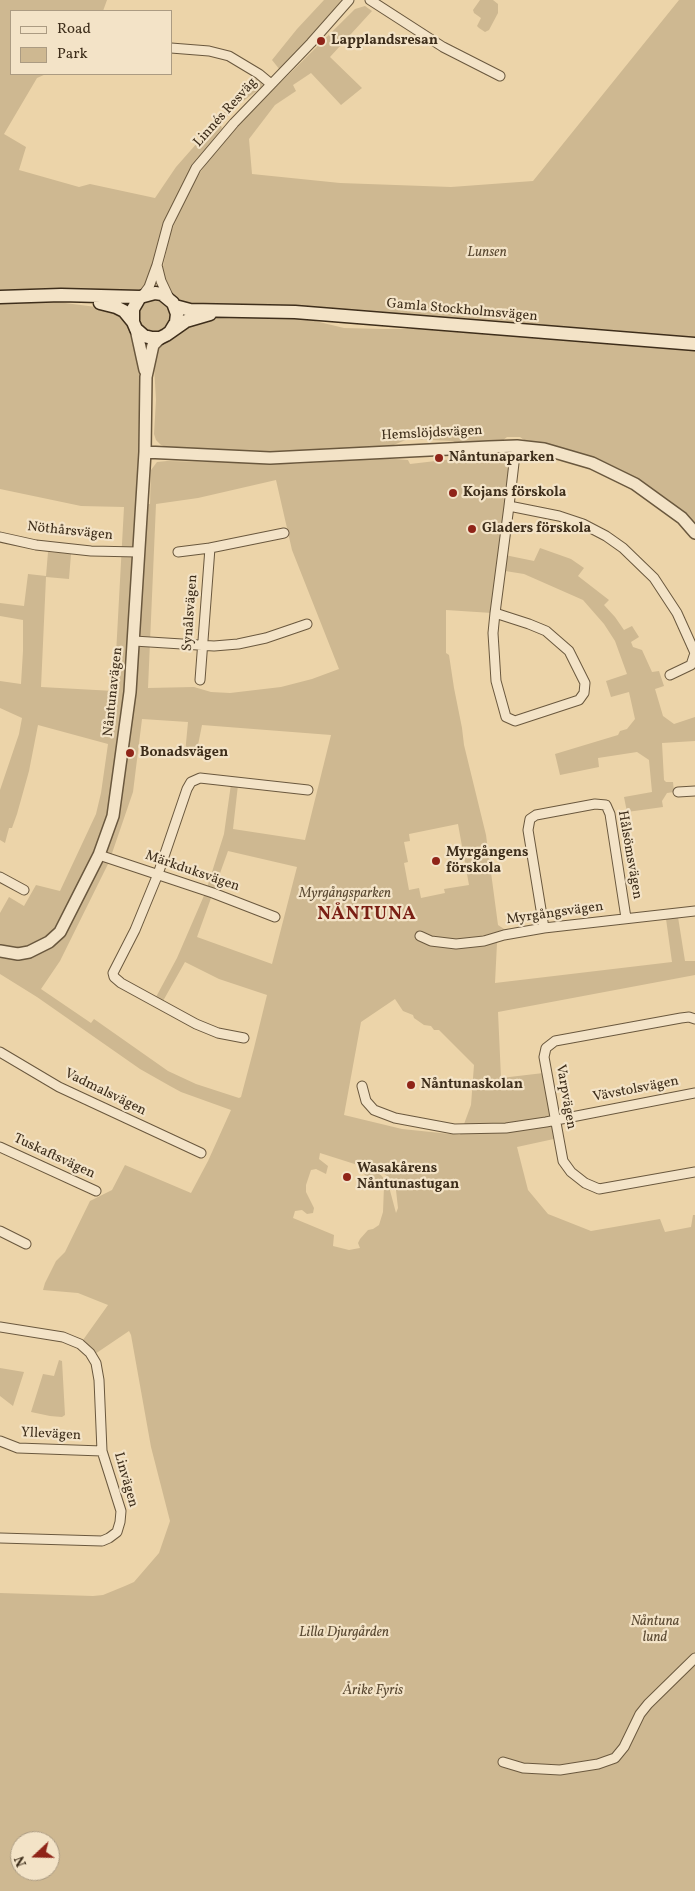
<!DOCTYPE html>
<meta charset="utf-8">
<style>
body{margin:0}
#map{position:relative;width:695px;height:1891px;overflow:hidden;background:#ecd4a9;font-family:Vollkorn,serif}
canvas{display:block}
.legend{position:absolute;left:10px;top:10px;width:162px;height:65px;box-sizing:border-box;background:#f3e3c7;border:1px solid #ab9b82;margin:0;padding:6px 9px;list-style:none;font-size:15px;color:#3e2e1b}
.legend li{display:flex;align-items:center;gap:10px;height:25px}
.legend b{width:25px;border:1px solid #ab9b82}
.north{position:absolute;left:10px;top:1831px;width:50px;height:50px;box-sizing:border-box;background:#f3e3c7;border:1px solid #ab9b82;border-radius:50%;rotate:249deg;font-size:14px;font-weight:700;line-height:20px;text-align:center;color:#3e2e1b}
.north::after{content:'';display:block;margin:auto;width:18px;height:22px;background:#8f2418;clip-path:polygon(50% 0,100% 100%,50% 72%,0 100%)}
</style>
<div id="map">
<canvas width="695" height="1891"></canvas>
<ul class="legend">
<li><b style="height:6px;background:#f3e3c7"></b>Road</li>
<li><b style="height:14px;background:#ceb891"></b>Park</li>
</ul>
<div class="north">N</div>
</div>
<script>
const g = document.querySelector('canvas').getContext('2d');
g.lineJoin = 'round';
function fill(path, color) {
  g.fillStyle = color;
  g.fill(path, 'evenodd');
}
function toPath(rows) {
  const path = new Path2D();
  for (const r of rows) {
    path.moveTo(r[0], r[1]);
    for (let i = 2; i < r.length; i += 2) path.lineTo(r[i], r[i + 1]);
  }
  return path;
}
function trace(path, color, width, dash) {
  g.strokeStyle = color;
  g.lineWidth = width;
  g.lineCap = dash ? 'butt' : 'round';
  g.setLineDash(dash || []);
  g.stroke(path);
}
function write(font, color, halo, rows, align = 'center') {
  g.font = font + ' Vollkorn,serif';
  g.lineWidth = 4.5;
  g.setLineDash([]);
  g.textBaseline = 'middle';
  g.strokeStyle = halo;
  g.fillStyle = color;
  for (const [text, x, y, turn = 0] of rows) {
    g.save();
    g.translate(x, y);
    g.rotate((+turn || 0) * Math.PI / 180);
    g.textAlign = isNaN(turn) ? turn : align;
    if (halo) g.strokeText(text, 0, 0);
    g.fillText(text, 0, 0);
    g.restore();
  }
}
const green = toPath([
 [0,0,107,0,103,11,11,11,11,74,46,74,37,78,4,134,26,147,19,170,79,187,90,184,155,198,176,167,235,100,259,76,262,80,263,88,261,92,258,90,238,105,220,124,222,128,193,167,174,201,161,236,151,280,142,290,135,293,78,292,65,288,45,288,30,291,0,292],
 [324,0,346,0,280,70,272,60,297,29],
 [480,0,493,0,498,4,498,13,489,30,485,32,479,28,477,26,481,18,474,13,473,10],
 [679,0,695,0,695,338,194,307,178,302,172,295,164,280,162,271,170,234,189,190,207,162,249,114,355,9,365,6,372,11,330,57,362,88,341,105,311,73,293,85,296,91,275,105,249,139,252,174,340,183,451,187,533,181],
 [157,297,171,310,170,324,163,331,154,333,141,328,136,311,140,303],
 [57,302,112,309,122,313,131,332,143,380,138,504,150,504,151,470,157,462,167,461,296,464,383,458,408,460,410,464,453,459,458,453,504,451,510,456,500,554,534,561,540,548,571,559,584,568,578,576,609,600,604,605,615,617,624,630,632,626,639,637,631,642,633,647,642,650,652,672,659,671,664,686,655,689,663,716,674,724,695,717,695,741,662,743,664,780,666,782,673,782,674,792,667,793,662,801,663,807,627,812,624,797,652,792,649,760,637,752,598,758,599,767,560,775,555,754,618,735,620,731,627,729,635,719,629,692,611,697,606,681,627,674,615,641,604,624,583,600,524,574,499,570,492,613,446,610,446,653,449,655,454,688,462,728,464,745,486,835,498,925,507,931,503,939,497,943,495,983,672,962,666,919,678,917,685,961,695,961,695,975,498,1012,501,1078,552,1072,563,1137,517,1147,528,1190,548,1214,591,1231,660,1219,665,1232,691,1227,693,1215,695,1215,695,1891,0,1891,0,1593,93,1596,103,1595,125,1586,134,1582,159,1553,170,1521,151,1447,131,1335,129,1331,95,1354,83,1340,108,1305,78,1293,43,1290,45,1283,56,1261,65,1252,90,1201,112,1190,125,1165,191,1193,208,1161,231,1110,181,1092,170,1086,140,1069,37,997,0,974,0,913,9,897,24,906,36,885,60,891,96,814,101,793,108,744,38,725,29,771,17,814,12,828,9,828,5,843,0,840,0,790,19,734,22,718,0,708,0,681,21,684,23,651,23,620,0,616,0,603,24,606,28,574,46,576,48,552,71,554,69,579,46,577,41,687,114,691,124,507,81,506,0,489,0,304],
 [276,480,292,550,339,669,312,679,281,687,230,693,211,692,194,687,148,688,156,504,198,498],
 [142,719,188,722,185,754,196,755,202,725,331,735,305,840,233,829,238,785,231,784,224,834,206,891,177,958,156,997,163,1001,185,962,219,979,267,995,254,1048,241,1097,239,1098,196,1084,168,1071,94,1019,91,1023,41,989,60,961,109,862,133,792],
 [458,824,469,885,444,889,445,893,421,898,419,888,409,890,404,863,408,862,404,842,410,841,409,834],
 [228,851,297,867,272,964,197,937],
 [395,999,403,1011,413,1015,414,1018,424,1025,431,1026,434,1030,439,1030,474,1065,471,1105,460,1135,402,1129,344,1115,361,1022],
 [320,1153,383,1173,391,1179,396,1190,398,1208,396,1213,388,1183,379,1173,367,1172,364,1174,368,1178,380,1181,384,1186,383,1212,379,1225,373,1229,368,1230,360,1239,358,1243,360,1248,349,1250,333,1246,334,1235,293,1218,295,1211,302,1210,307,1214,313,1213,314,1208,306,1192,306,1185,311,1170,316,1169,326,1174,328,1166,319,1159],
 [20,1841,50,1841,50,1871,20,1871],
 [241,315,311,320,344,328,383,329,418,329,695,350,695,524,669,500,624,471,601,460,568,449,527,442,520,437,507,437,502,441,457,444,453,441,408,439,391,446,380,448,278,452,214,451,169,448,161,445,156,440,154,434,156,400,154,366,155,353,160,344,179,330,215,316],
 [59,1360,62,1361,65,1415,62,1417,50,1416,31,1412,43,1374,54,1376],
 [0,1368,24,1372,13,1406,0,1396]
]);
const minor = toPath([
 [370,0,443,47,500,76],
 [171,48,209,51,229,56,259,74,271,84],
 [157,265,161,281,169,298],
 [143,295,149,287,157,265,168,224,196,168,234,123,311,43,349,0],
 [509,506,559,516,583,524,606,536,623,548,654,578,677,613,695,653,691,665,670,675],
 [0,537,36,545,91,551,138,552],
 [178,552,210,548],
 [495,613,529,624,546,631,569,651,585,683,584,693,579,700,515,721,506,717,496,681,493,633,495,613,509,506,514,463,517,446],
 [134,641,214,646,238,644,266,638,307,624],
 [200,680,210,548,284,533],
 [678,792,695,791],
 [99,855,213,893,275,917],
 [0,877,24,890],
 [544,928,528,830,530,819,536,815,595,804,606,805,610,814,626,918],
 [420,936,431,941,456,944,484,941,504,935,544,928,695,911],
 [695,1019,689,1017,681,1018,555,1041,546,1048,544,1057,563,1161,571,1172,585,1183,599,1189,695,1172],
 [244,1038,218,1033,196,1024,121,983,114,977,113,973,135,930,158,874,187,789,191,782,200,778,308,790],
 [0,1052,59,1087,201,1153],
 [362,1086,366,1101,374,1110,395,1118,454,1129,506,1128,546,1122,695,1093],
 [0,1147,96,1191],
 [0,1231,26,1244],
 [0,1327,63,1337,80,1344,90,1353,96,1363,99,1380,102,1451,121,1511,120,1522,117,1532,109,1538,102,1541,0,1538],
 [0,1441,18,1448,102,1451],
 [503,1762,523,1768,560,1770,598,1764,615,1758,624,1747,640,1714,648,1704,695,1658]
]);
const tertiary = toPath([
 [136,329,145,370],
 [145,452,270,458,489,447,517,446,544,449,592,463,635,484,682,518,695,533],
 [0,951,18,954,29,952,49,942,60,932,99,855,113,816,130,692,145,452,146,377,153,345,160,338]
]);
const secondary = toPath([
 [0,297,61,295,140,297],
 [100,303,116,307,124,311,133,322],
 [175,306,190,310,295,312,695,344],
 [170,332,176,322,177,314,173,303,162,294,155,293,140,297,133,309,133,322,136,329,144,336,152,338,160,338,166,335,186,321,210,314]
]);
const markers = [
 [321,41,5,"#8f2418"],
 [439,458,5,"#8f2418"],
 [453,493,5,"#8f2418"],
 [472,529,5,"#8f2418"],
 [130,753,5,"#8f2418"],
 [436,861,5,"#8f2418"],
 [411,1085,5,"#8f2418"],
 [347,1177,5,"#8f2418"]
];
const poiNames = [
 ["Lapplandsresan",331,41],
 ["Nåntunaparken",449,458],
 ["Kojans förskola",463,493],
 ["Gladers förskola",482,529],
 ["Bonadsvägen",140,753],
 ["Myrgångens",446,853],
 ["förskola",446,869],
 ["Nåntunaskolan",421,1085],
 ["Wasakårens",357,1169],
 ["Nåntunastugan",357,1185]
];
const streetNames = [
 ["Linnés Resväg",226,113,-48],
 ["Gamla Stockholmsvägen",462,311,5],
 ["Hemslöjdsvägen",432,434,-3],
 ["Nöthårsvägen",70,532,6],
 ["Synålsvägen",191,613,-86],
 ["Nåntunavägen",114,692,-84],
 ["Hålsömsvägen",629,855,80],
 ["Märkduksvägen",192,872,19],
 ["Myrgångsvägen",555,914,-8],
 ["Vävstolsvägen",636,1090,-11],
 ["Vadmalsvägen",105,1093,26],
 ["Varpvägen",565,1097,80],
 ["Tuskaftsvägen",54,1157,25],
 ["Yllevägen",51,1435,3],
 ["Linvägen",125,1480,74]
];
const parkNames = [
 ["Lunsen",487,253],
 ["Myrgångsparken",345,894],
 ["Nåntuna",655,1622],
 ["lund",655,1638],
 ["Lilla Djurgården",344,1633],
 ["Årike Fyris",373,1691]
];
const districtNames = [
 ["NÅNTUNA",367,916]
];
fill(green, '#ceb891');
trace(minor, '#6a583e', 11);
trace(tertiary, '#6a583e', 14);
trace(secondary, '#3e2e1b', 15);
trace(minor, '#f3e3c7', 9);
trace(tertiary, '#f3e3c7', 11);
trace(secondary, '#f3e3c7', 12);
for (const [x, y, r, color] of markers) {
  const dot = new Path2D();
  dot.arc(x, y, r, 0, 2 * Math.PI);
  g.fillStyle = color;
  g.fill(dot);
  trace(dot, '#f3e3c7', 2);
}
write('bold 14px', '#3e2e1b', '#f3e3c7', poiNames, 'left');
write('14px', '#3e2e1b', '#f3e3c7', streetNames);
write('italic 14px', '#5b4a33', '#f3e3c7', parkNames);
g.letterSpacing = '1px';
write('bold 19px', '#7a1f14', '#f3e3c7', districtNames);
g.letterSpacing = '0px';
</script>
